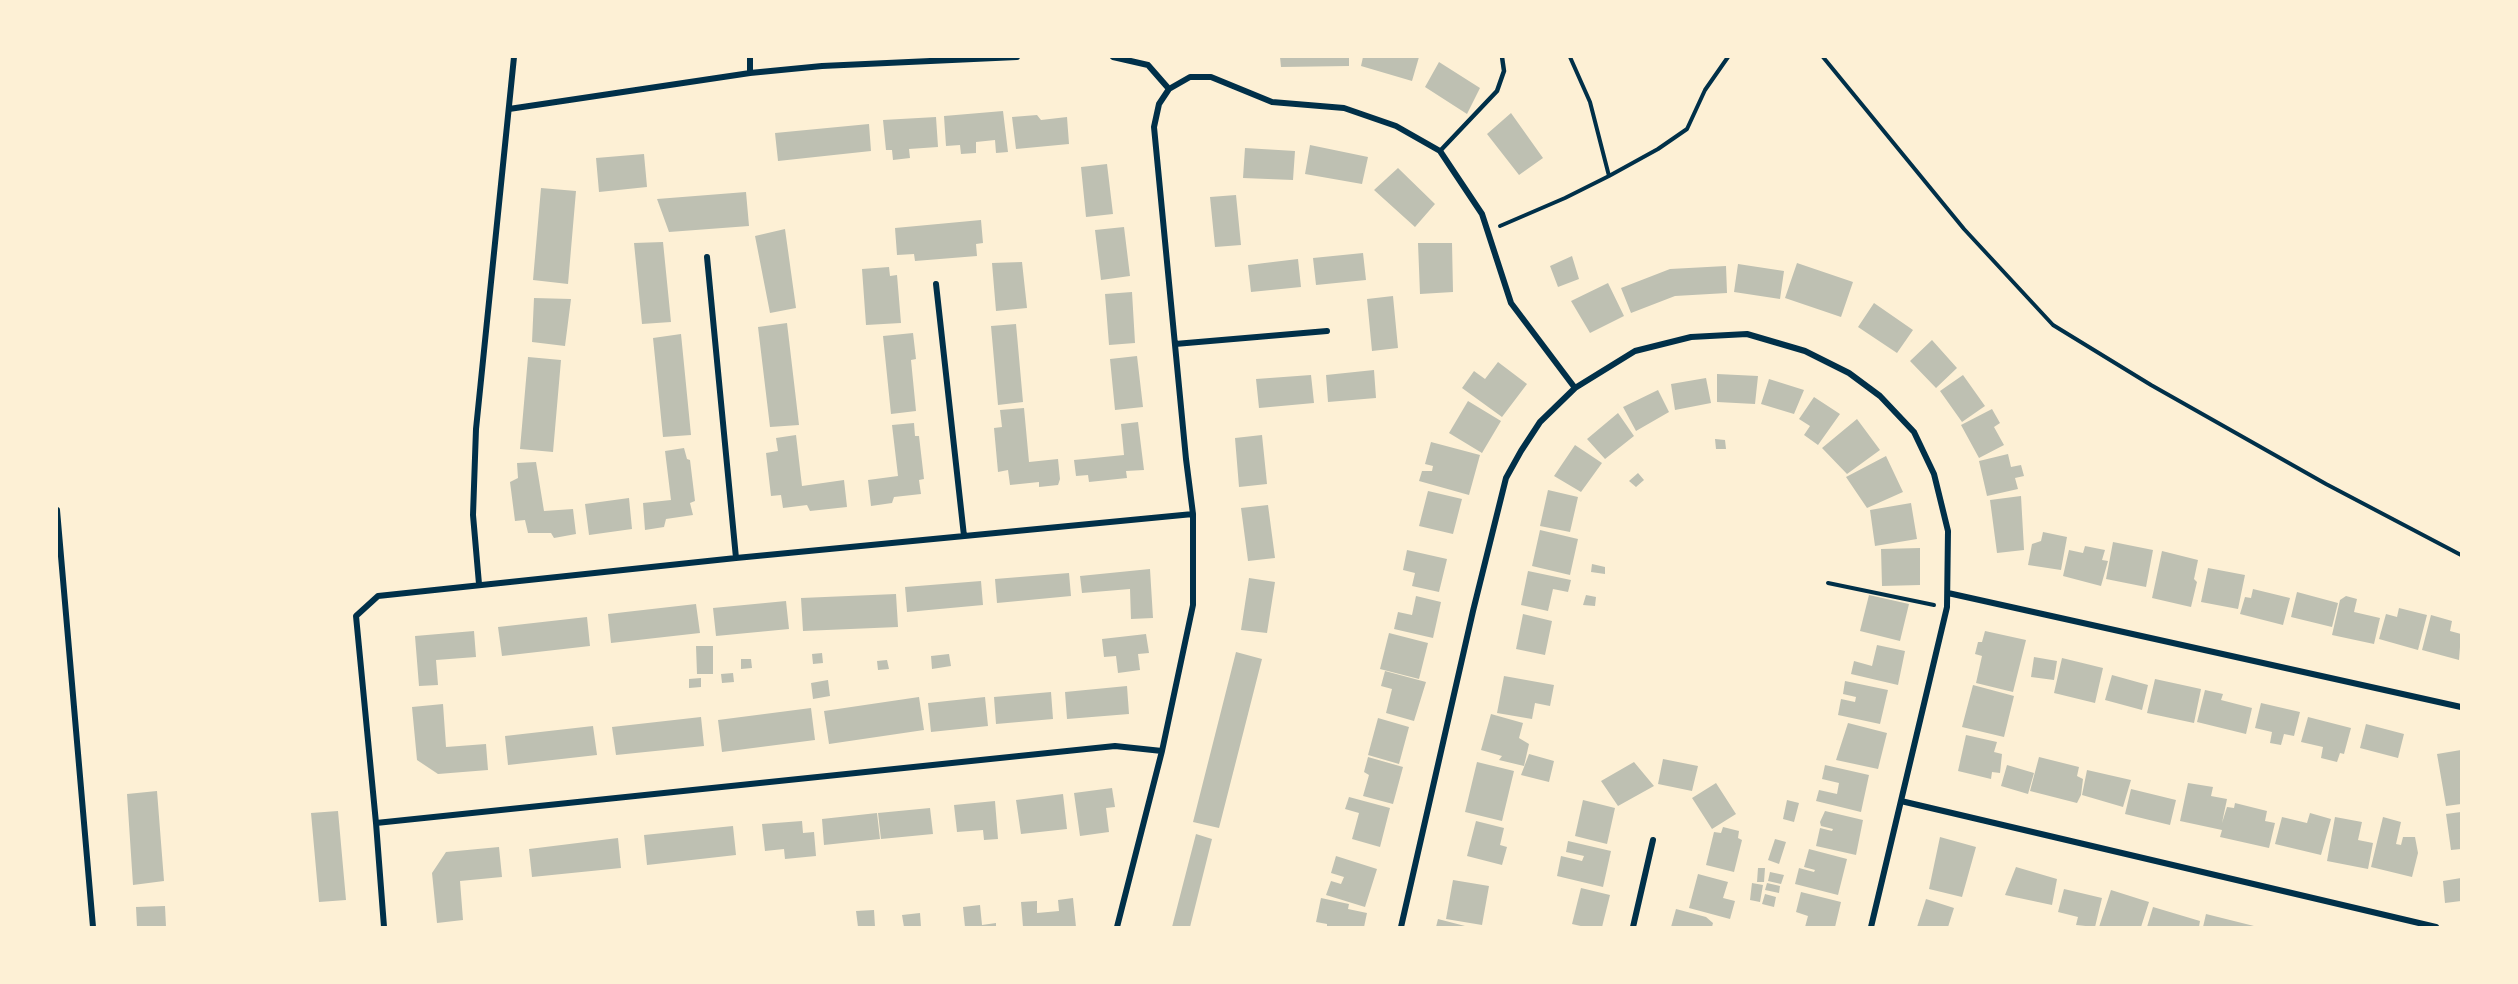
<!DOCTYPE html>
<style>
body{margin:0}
#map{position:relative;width:2518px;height:984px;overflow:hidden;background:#fdf0d5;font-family:Inter,sans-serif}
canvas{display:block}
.frame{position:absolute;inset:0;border:58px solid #fdf0d5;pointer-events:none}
</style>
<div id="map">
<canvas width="2518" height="984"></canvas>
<div class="frame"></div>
</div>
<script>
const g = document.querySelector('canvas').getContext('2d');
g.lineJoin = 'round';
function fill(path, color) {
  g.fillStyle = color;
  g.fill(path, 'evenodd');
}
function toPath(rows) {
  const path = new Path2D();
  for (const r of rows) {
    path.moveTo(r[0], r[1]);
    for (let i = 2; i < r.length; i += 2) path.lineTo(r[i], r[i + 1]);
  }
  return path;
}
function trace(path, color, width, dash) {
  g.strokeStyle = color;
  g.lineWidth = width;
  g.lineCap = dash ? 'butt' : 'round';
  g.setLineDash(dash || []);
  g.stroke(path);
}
const building = toPath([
 [1280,57,1349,57,1349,66,1281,67],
 [1363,57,1419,57,1412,81,1361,66],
 [1439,62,1480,88,1467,114,1425,87],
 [1003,111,1008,152,996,153,995,140,976,142,976,153,961,154,960,145,946,146,944,116],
 [1511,113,1543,158,1519,175,1487,134],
 [1037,115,1041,120,1067,117,1069,144,1016,149,1012,117],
 [936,117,938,147,909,149,910,158,893,160,892,150,886,150,883,120],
 [869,124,871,151,778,161,775,133],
 [1310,145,1368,157,1362,184,1305,174],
 [1245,148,1295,151,1293,180,1243,178],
 [644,154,647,187,599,192,596,158],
 [1107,164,1113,214,1086,217,1081,167],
 [1398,168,1435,204,1415,227,1374,190],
 [541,188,576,191,568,284,533,280],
 [746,192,749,226,669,232,657,199],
 [1236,195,1241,245,1215,247,1210,197],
 [981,220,983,243,976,244,977,256,915,261,914,254,897,255,895,228],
 [1124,227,1130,276,1101,280,1095,230],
 [785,229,796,308,770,313,755,236],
 [663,242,671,322,642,324,634,243],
 [1418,243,1452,243,1453,292,1420,294],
 [1363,253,1366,280,1316,285,1313,258],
 [1572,256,1579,279,1558,287,1550,266],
 [1298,259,1301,287,1251,292,1248,265],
 [1022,262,1027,308,996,311,992,263],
 [1797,263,1853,282,1841,317,1785,298],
 [1738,264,1784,271,1780,299,1734,292],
 [1726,266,1727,293,1675,296,1631,313,1621,288,1670,269],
 [889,267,890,276,897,275,901,323,866,325,862,269],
 [1608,283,1624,316,1590,333,1571,301],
 [1132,292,1135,343,1109,345,1105,294],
 [1393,296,1398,348,1372,351,1367,299],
 [534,298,571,299,565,346,532,342],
 [1874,303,1913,330,1897,353,1858,327],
 [787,323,799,425,770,427,758,327],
 [1016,324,1023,402,998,405,991,326],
 [913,333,916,359,911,360,916,411,891,414,883,336],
 [681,334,691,435,663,437,653,338],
 [1932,340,1957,368,1936,388,1910,361],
 [1137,356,1143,407,1115,410,1110,359],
 [528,357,561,360,553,452,520,449],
 [1498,362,1527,384,1502,417,1462,388,1474,371,1485,379],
 [1374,370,1376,398,1328,402,1326,375],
 [1717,374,1758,376,1755,404,1717,402],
 [1311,375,1314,403,1259,408,1256,379],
 [1963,375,1985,406,1962,422,1940,391],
 [1706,378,1711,403,1675,410,1671,384],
 [1769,379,1804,390,1794,414,1761,404],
 [1658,390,1669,412,1636,431,1623,407],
 [1814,397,1840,414,1818,445,1804,435,1810,426,1799,419],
 [1468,401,1501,421,1482,453,1449,433],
 [1024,408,1029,462,1058,459,1060,479,1058,485,1039,487,1039,482,1010,485,1008,470,998,472,994,428,1002,427,1000,410],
 [1992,409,2000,423,1994,427,2004,445,1979,458,1961,425],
 [1618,413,1634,436,1605,459,1587,439],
 [1857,419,1880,450,1847,474,1822,448],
 [1138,422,1144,470,1126,471,1127,478,1089,482,1088,475,1076,476,1074,460,1124,455,1121,424],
 [914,423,915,436,919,436,924,479,919,480,921,494,894,497,892,503,871,506,868,480,898,476,892,425],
 [796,435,802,486,844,480,847,507,810,511,807,505,783,508,781,495,771,496,766,453,778,451,776,438],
 [1262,435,1267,484,1239,487,1235,438],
 [1715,439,1725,440,1726,449,1716,449],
 [1431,442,1480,455,1469,495,1419,481,1422,471,1432,471,1433,466,1425,464],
 [1575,445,1602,463,1581,492,1554,476],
 [684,448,687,459,690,460,695,501,690,503,693,515,666,519,664,527,645,530,643,503,671,500,665,451],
 [2008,454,2011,467,2021,465,2024,476,2015,478,2018,489,1987,496,1979,461],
 [1886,456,1903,492,1867,508,1846,477],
 [536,462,544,511,573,509,576,534,554,538,551,533,528,533,525,520,515,521,510,482,518,478,517,463],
 [1638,473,1644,480,1636,487,1629,481],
 [1548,490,1578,497,1570,532,1540,526],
 [1428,491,1462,499,1453,534,1419,526],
 [2021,496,2024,550,1997,553,1990,500],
 [629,498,632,529,589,535,585,504],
 [1911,503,1917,539,1875,546,1870,510],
 [1268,505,1275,558,1248,561,1241,508],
 [1540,530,1578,539,1570,575,1532,566],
 [2043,532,2067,537,2061,570,2028,565,2032,544,2041,541],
 [2113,542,2153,550,2146,587,2106,579],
 [2085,546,2105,550,2102,560,2108,561,2101,586,2063,576,2069,550,2083,553],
 [1920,548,1920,585,1882,586,1881,549],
 [1407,550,1447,559,1439,592,1412,586,1415,573,1403,570],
 [2162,551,2198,560,2194,579,2197,582,2191,607,2152,598],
 [1592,564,1605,567,1605,574,1591,572],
 [2208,568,2245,575,2238,609,2201,602],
 [1150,569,1153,618,1131,619,1130,589,1082,593,1080,576],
 [1528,571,1571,580,1568,592,1553,589,1548,611,1521,605],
 [1069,573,1071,596,997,603,995,579],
 [1249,578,1275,582,1267,633,1241,630],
 [981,581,983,605,907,612,905,587],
 [2253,589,2290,598,2283,625,2240,614,2245,597,2251,598],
 [2297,592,2338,603,2332,627,2291,617],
 [896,594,898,627,803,631,801,598],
 [1586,595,1596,597,1595,606,1583,605],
 [1869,595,1909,604,1900,641,1860,631],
 [1416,596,1441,602,1433,638,1394,629,1398,612,1412,615],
 [2346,596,2357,599,2354,612,2380,618,2374,644,2332,635,2340,600],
 [786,601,789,629,716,636,713,608],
 [696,604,700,633,611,643,608,614],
 [2399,608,2427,615,2418,650,2379,639,2386,614,2397,617],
 [1523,614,1552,621,1545,655,1516,649],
 [2431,615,2452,621,2450,631,2461,634,2459,660,2422,650],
 [587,617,590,646,502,656,498,627],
 [474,631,476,657,436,660,438,685,419,686,415,636],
 [1985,631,2026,640,2013,692,1976,683,1982,656,1975,654,1978,642,1982,642],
 [1389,633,1428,643,1419,679,1380,669],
 [1146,634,1149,653,1138,654,1140,670,1118,673,1116,656,1104,657,1102,639],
 [1877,645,1905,651,1898,685,1851,674,1854,661,1872,666],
 [696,646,713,646,713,674,697,674],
 [1236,652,1262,659,1219,828,1193,822],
 [822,653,823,663,813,664,812,654],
 [949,654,951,666,932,669,931,656],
 [2034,657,2057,661,2054,680,2031,677],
 [2062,658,2103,668,2095,703,2054,693],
 [741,659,751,659,752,668,741,669],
 [887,660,889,669,878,670,877,661],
 [1385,671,1426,682,1414,721,1386,713,1392,689,1381,686],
 [733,673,734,682,722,683,721,674],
 [2112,675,2148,685,2142,710,2105,700],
 [1504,676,1554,685,1550,706,1535,703,1532,719,1497,713],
 [701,678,701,687,689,688,689,679],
 [2155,679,2201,689,2194,723,2147,713],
 [828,680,830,696,813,699,811,683],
 [1845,681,1888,690,1880,724,1838,715,1841,699,1855,702,1856,697,1843,694],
 [1973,685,2014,696,2004,737,1962,727],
 [1127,686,1129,714,1067,719,1065,692],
 [2205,690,2223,694,2221,700,2252,708,2246,734,2197,722],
 [1051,692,1053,719,996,724,994,697],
 [919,697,924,730,829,744,824,711],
 [985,697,988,726,931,732,928,703],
 [2261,703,2300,712,2294,736,2284,734,2281,745,2270,743,2272,732,2255,728],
 [443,704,446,747,486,744,488,770,438,774,417,760,412,707],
 [811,708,815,740,722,752,718,720],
 [1491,714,1523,723,1519,738,1529,744,1524,766,1499,760,1502,756,1481,750],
 [701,717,704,746,616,755,612,727],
 [2308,717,2351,728,2344,754,2340,753,2337,762,2321,758,2323,747,2301,742],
 [1378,718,1409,727,1399,764,1368,755],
 [1848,723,1887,733,1878,769,1836,760],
 [2366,724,2404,734,2398,758,2360,748],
 [593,726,597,755,508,765,505,736],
 [1966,735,1997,742,1994,752,2002,754,2000,773,1992,772,1991,779,1958,771],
 [2461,750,2461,804,2446,806,2437,754],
 [1529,754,1554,761,1549,782,1521,775],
 [1368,757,1403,767,1393,804,1363,796,1369,775,1364,772],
 [2039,757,2079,767,2077,776,2083,779,2081,795,2077,803,2030,791],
 [1663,759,1698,766,1692,791,1658,784],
 [1477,762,1514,771,1502,821,1465,812],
 [1634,762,1654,786,1618,806,1601,781],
 [1825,765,1869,775,1861,812,1816,801,1819,790,1837,794,1839,783,1822,779],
 [2007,765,2034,773,2028,794,2001,786],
 [2087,770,2131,780,2123,807,2082,795],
 [1716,783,1736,814,1712,829,1692,798],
 [2188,783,2213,787,2211,796,2227,799,2222,823,2227,807,2234,808,2235,803,2267,811,2265,821,2275,823,2269,848,2220,837,2222,830,2180,821],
 [1112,788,1115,807,1106,808,1109,832,1080,836,1074,793],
 [2131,789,2176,800,2170,825,2125,814],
 [157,791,164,881,133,885,127,794],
 [1063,794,1067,829,1021,834,1016,800],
 [1349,797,1390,808,1380,847,1352,839,1359,813,1345,809],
 [1583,800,1615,808,1607,844,1575,836],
 [1787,800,1799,803,1794,822,1783,819],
 [995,801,998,839,984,840,983,830,957,832,954,805],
 [930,808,933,834,881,839,878,813],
 [338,811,346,900,319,902,311,813],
 [1825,811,1863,820,1856,855,1816,846,1820,828,1832,831,1833,829,1821,826,1820,822],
 [2461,812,2461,849,2451,850,2446,814],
 [877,813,880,839,824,845,822,819],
 [2310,813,2331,819,2321,855,2275,844,2282,817,2307,823],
 [2335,817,2362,822,2358,840,2373,843,2368,869,2327,861],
 [2383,817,2401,822,2396,844,2401,845,2403,837,2415,837,2418,853,2412,877,2371,867],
 [802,821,803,833,814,832,816,856,785,859,784,849,765,851,762,824],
 [1476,821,1504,828,1500,845,1507,847,1502,865,1467,856],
 [733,826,736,855,647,865,644,835],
 [1723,827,1739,831,1738,838,1742,840,1734,872,1706,865,1714,832,1721,833],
 [1196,834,1212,839,1190,927,1172,927],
 [1940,837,1976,847,1962,897,1929,889],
 [618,838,621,868,532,877,529,849],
 [1775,839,1786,842,1779,864,1768,860],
 [1568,841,1611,851,1603,887,1557,876,1561,856,1582,861,1584,856,1566,852],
 [499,847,502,877,460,881,463,920,437,923,432,873,446,852],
 [1809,849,1847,859,1838,895,1795,884,1799,868,1814,872,1815,870,1804,867],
 [1336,856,1377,869,1365,907,1326,895,1331,881,1341,884,1344,877,1331,873],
 [2016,867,2057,879,2052,905,2005,895],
 [1758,868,1765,868,1764,882,1757,882],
 [1770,872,1784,875,1781,884,1768,881],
 [1698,874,1728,882,1723,898,1735,901,1730,919,1689,908],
 [2461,878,2461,901,2445,903,2443,881],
 [1453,880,1489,886,1482,925,1446,919],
 [1752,883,1763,885,1760,902,1750,900],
 [1767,883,1780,886,1779,893,1765,890],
 [1581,888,1610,895,1602,927,1585,927,1572,924],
 [2064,889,2102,898,2095,927,2076,925,2078,917,2058,912],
 [2111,890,2149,902,2141,927,2099,927],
 [1801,892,1841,902,1835,927,1805,927,1808,916,1796,912],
 [1765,894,1776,897,1774,907,1762,904],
 [1073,898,1076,927,1023,927,1021,902,1037,901,1037,913,1059,911,1058,900],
 [1321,898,1349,904,1348,909,1367,913,1364,927,1327,927,1327,924,1316,922],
 [1926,899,1954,908,1948,927,1917,927],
 [980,905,982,925,996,923,996,927,965,927,963,907],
 [165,906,166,927,137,927,136,907],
 [2153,907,2200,921,2199,927,2147,927],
 [1676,909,1706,917,1713,923,1712,927,1671,927],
 [874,910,875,927,858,927,856,911],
 [920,913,921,927,904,927,902,915],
 [2206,914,2254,926,2253,927,2203,927],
 [1438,919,1465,926,1465,927,1436,927]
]);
const path = toPath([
 [1823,57,1964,229,2053,325,2151,385,2326,484,2461,555],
 [1609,176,1658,149,1687,129,1705,90,1728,57],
 [1500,226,1565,198,1609,176,1590,102,1570,57],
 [1828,583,1934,605]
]);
const service = toPath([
 [1440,151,1497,91,1504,71,1502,57]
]);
const minor = toPath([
 [1113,57,1148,65,1169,89,1190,77,1211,77,1272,102,1344,108,1396,126,1440,151,1482,214,1511,303,1575,388],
 [750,73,750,57],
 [509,109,750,73,822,66,1017,57],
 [707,257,736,558],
 [936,284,964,536],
 [1175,344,1327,331],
 [57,510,93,927],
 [479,584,473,515,476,429,514,57],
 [1948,593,2461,707],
 [1901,801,2436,927],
 [376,823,1115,746,1162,751],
 [384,927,376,823,356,616,378,596,736,558,1193,514],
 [1117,927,1162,751,1193,605,1193,514,1186,459,1154,127,1159,104,1169,89],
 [1401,927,1473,611,1506,478,1521,451,1540,422,1575,388,1635,351,1691,337,1747,334,1805,351,1849,373,1880,396,1914,432,1934,474,1948,531,1947,607,1871,927],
 [1633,927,1653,840]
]);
fill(building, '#bec0b2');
trace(path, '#003049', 4);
trace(service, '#003049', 4.5);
trace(minor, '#003049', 6);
</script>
